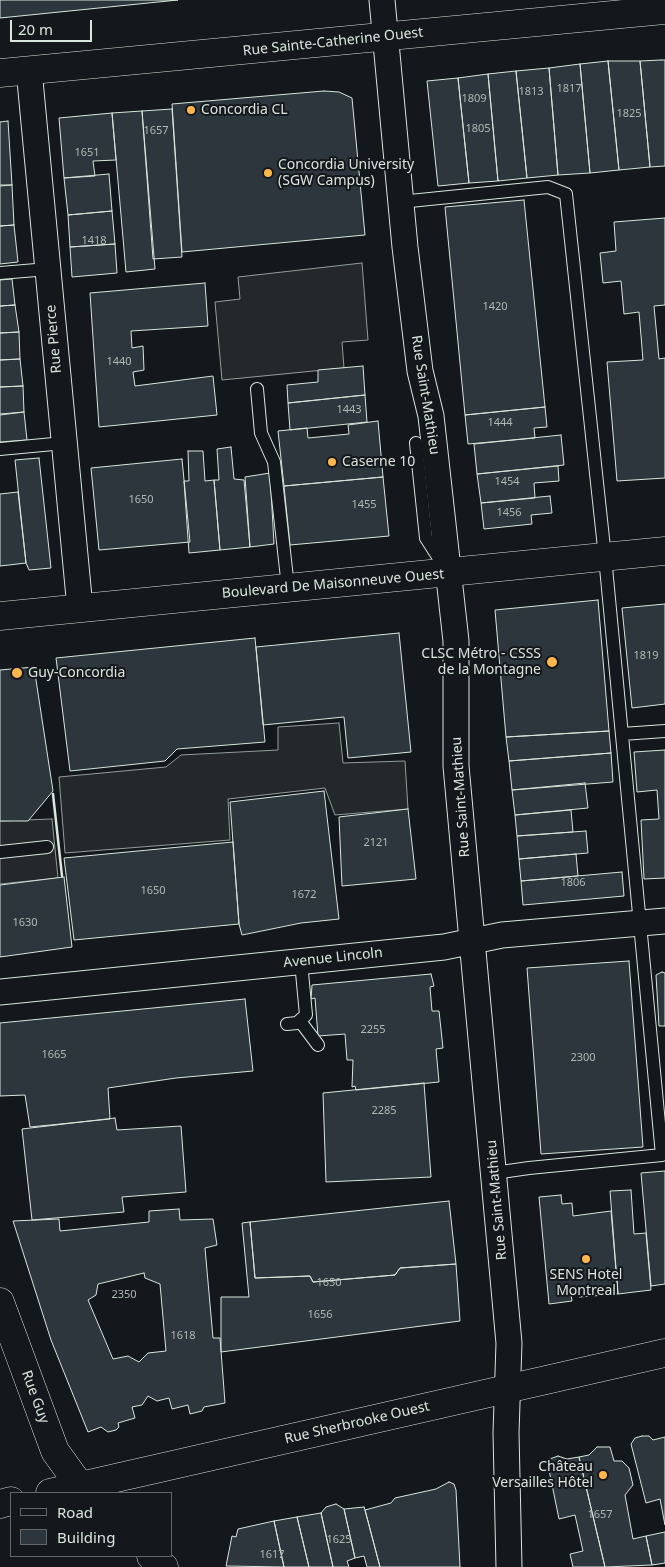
<!DOCTYPE html>
<meta charset="utf-8">
<style>
body{margin:0}
#map{position:relative;width:665px;height:1567px;overflow:hidden;background:#14181c;font-family:"Noto Sans",sans-serif}
canvas{display:block}
.legend{position:absolute;left:10px;top:1492px;width:162px;height:65px;box-sizing:border-box;background:#14181c;border:1px solid #626a69;margin:0;padding:6px 9px;list-style:none;font-size:15px;color:#d8e6dc}
.legend li{display:flex;align-items:center;gap:10px;height:25px}
.legend b{width:25px;border:1px solid #626a69}
.scale{position:absolute;left:10px;top:20px;width:82px;height:22px;box-sizing:border-box;border:2px solid #d8e6dc;border-top:0;padding-left:6px;font-size:15px;line-height:18px;white-space:nowrap;color:#d8e6dc;-webkit-text-stroke:4px #14181c;paint-order:stroke}
</style>
<div id="map">
<canvas width="665" height="1567"></canvas>
<ul class="legend">
<li><b style="height:6px;background:#14181c"></b>Road</li>
<li><b style="height:14px;background:#2c363c"></b>Building</li>
</ul>
<div class="scale">20 m</div>
</div>
<script>
const g = document.querySelector('canvas').getContext('2d');
g.lineJoin = 'round';
function fill(path, color) {
  g.fillStyle = color;
  g.fill(path, 'evenodd');
}
function toPath(rows) {
  const path = new Path2D();
  for (const r of rows) {
    path.moveTo(r[0], r[1]);
    for (let i = 2; i < r.length; i += 2) path.lineTo(r[i], r[i + 1]);
  }
  return path;
}
function trace(path, color, width, dash) {
  g.strokeStyle = color;
  g.lineWidth = width;
  g.lineCap = dash ? 'butt' : 'round';
  g.setLineDash(dash || []);
  g.stroke(path);
}
function write(font, color, halo, rows, align = 'center') {
  g.font = font + ' "Noto Sans",sans-serif';
  g.lineWidth = 4;
  g.setLineDash([]);
  g.textBaseline = 'middle';
  g.strokeStyle = halo;
  g.fillStyle = color;
  for (const [text, x, y, turn = 0] of rows) {
    g.save();
    g.translate(x, y);
    g.rotate((+turn || 0) * Math.PI / 180);
    g.textAlign = isNaN(turn) ? turn : align;
    if (halo) g.strokeText(text, 0, 0);
    g.fillText(text, 0, 0);
    g.restore();
  }
}
const parking = toPath([
 [362,263,368,340,342,342,344,368,222,380,215,302,240,299,238,277,362,263],
 [339,723,343,763,405,761,408,809,335,815,325,788,228,799,230,840,65,853,59,777,166,767,181,755,278,750,278,727,339,723],
 [52,819,58,878,0,884,0,821,52,819]
]);
const building = toPath([
 [0,0,178,0,0,18,0,0],
 [661,60,665,60,665,166,650,167,640,61,661,60],
 [608,61,640,61,650,167,619,170,608,61],
 [608,61,619,170,590,173,580,64,608,61],
 [580,64,590,173,558,175,549,68,580,64],
 [549,68,558,175,527,178,516,71,549,68],
 [516,71,527,178,498,181,488,74,516,71],
 [488,74,498,181,469,183,458,78,488,74],
 [458,78,469,183,438,186,427,81,458,78],
 [324,91,339,92,352,98,365,235,182,252,172,104,324,91],
 [172,109,182,257,153,259,142,111,172,109],
 [142,111,155,269,126,272,112,113,142,111],
 [112,113,116,160,93,161,95,176,64,178,59,118,112,113],
 [8,121,12,185,0,185,0,122,8,121],
 [109,174,112,211,68,215,64,178,109,174],
 [12,185,14,225,0,226,0,186,12,185],
 [524,200,545,407,465,415,445,207,524,200],
 [112,211,115,244,70,247,68,215,112,211],
 [665,218,665,305,654,306,659,359,665,358,665,478,617,481,607,362,643,360,639,312,624,314,621,281,603,283,600,253,616,251,614,222,665,218],
 [14,225,18,262,0,264,0,226,14,225],
 [115,244,117,273,72,277,70,247,115,244],
 [12,279,15,305,0,306,0,280,12,279],
 [205,283,208,326,131,331,132,348,143,346,144,370,133,372,135,386,213,376,217,415,99,427,90,293,205,283],
 [15,305,19,332,0,333,0,306,15,305],
 [19,332,20,359,0,360,0,333,19,332],
 [20,359,23,386,0,387,0,360,20,359],
 [363,366,365,395,288,403,287,385,318,382,318,370,363,366],
 [23,386,24,412,0,414,0,387,23,386],
 [365,395,367,422,290,430,288,403,365,395],
 [545,407,547,427,534,428,535,438,468,444,465,415,545,407],
 [24,412,27,440,0,442,0,415,24,412],
 [378,421,383,477,284,486,278,431,307,428,308,438,349,434,348,425,378,421],
 [561,435,564,465,477,474,474,444,561,435],
 [231,447,234,479,244,480,250,547,220,550,214,480,219,480,217,449,231,447],
 [188,451,203,451,205,481,214,480,220,550,189,553,184,481,189,481,188,451],
 [39,458,51,568,29,570,26,563,15,460,39,458],
 [182,459,190,542,99,550,91,468,182,459],
 [558,466,559,481,534,483,535,498,481,503,477,474,558,466],
 [270,473,274,544,250,547,245,477,270,473],
 [383,477,389,536,290,545,284,486,383,477],
 [18,492,26,563,0,566,0,494,18,492],
 [550,496,552,513,531,515,532,524,484,529,481,503,550,496],
 [598,600,609,731,506,737,495,610,598,600],
 [665,604,665,704,632,708,622,608,665,604],
 [399,633,411,752,348,758,344,717,263,725,256,647,399,633],
 [255,638,265,742,177,749,165,761,70,771,56,658,255,638],
 [34,667,53,791,28,821,0,821,0,670,34,667],
 [609,731,611,753,509,761,506,737,609,731],
 [665,750,665,878,644,879,641,820,659,819,657,790,637,792,634,752,665,750],
 [611,753,613,782,512,790,509,761,611,753],
 [585,783,588,808,515,815,512,790,585,783],
 [324,791,339,919,301,923,242,935,239,924,230,802,324,791],
 [408,809,416,879,342,886,339,817,408,809],
 [571,810,573,832,517,836,515,815,571,810],
 [586,831,588,853,519,859,517,836,586,831],
 [233,842,239,924,74,940,64,858,233,842],
 [576,854,578,876,521,881,519,859,576,854],
 [622,872,624,896,523,905,521,881,622,872],
 [64,877,72,947,0,957,0,885,64,877],
 [629,961,643,1147,541,1154,527,968,629,961],
 [662,972,665,973,665,1026,659,1026,656,975,662,972],
 [431,974,434,986,430,987,432,1011,439,1011,443,1048,436,1049,439,1082,356,1090,355,1086,352,1087,353,1060,347,1060,345,1034,318,1036,315,998,311,999,312,985,431,974],
 [245,999,253,1071,176,1078,108,1088,110,1119,30,1127,25,1095,0,1096,0,1023,245,999],
 [424,1083,431,1177,326,1182,323,1093,424,1083],
 [115,1118,117,1130,181,1126,186,1192,122,1197,124,1212,32,1220,22,1129,115,1118],
 [665,1171,665,1284,651,1286,641,1173,665,1171],
 [631,1190,634,1234,646,1233,651,1290,618,1294,610,1191,631,1190],
 [561,1195,562,1204,572,1203,573,1216,611,1211,618,1294,579,1297,579,1293,571,1294,572,1301,549,1304,539,1197,561,1195],
 [449,1201,456,1264,400,1268,395,1275,313,1282,310,1276,255,1278,250,1222,449,1201],
 [179,1209,180,1220,213,1219,217,1245,205,1248,213,1338,220,1338,225,1403,204,1407,202,1411,190,1414,188,1405,172,1409,169,1398,157,1401,148,1396,142,1405,132,1407,135,1418,118,1423,119,1427,116,1430,108,1432,101,1427,88,1432,51,1340,13,1221,59,1219,60,1231,149,1222,149,1211,179,1209],
 [144,1273,145,1278,160,1284,166,1351,148,1353,139,1362,128,1356,113,1359,88,1300,96,1295,98,1284,144,1273],
 [250,1222,255,1278,310,1276,313,1282,395,1275,400,1268,456,1264,460,1321,221,1352,221,1297,249,1297,242,1223,250,1222],
 [642,1436,649,1436,653,1440,665,1437,665,1525,660,1499,646,1503,631,1444,635,1438,642,1436],
 [597,1447,610,1447,614,1461,622,1461,629,1468,633,1485,625,1495,633,1539,646,1536,652,1565,605,1567,579,1457,589,1455,597,1447],
 [558,1456,567,1459,579,1457,605,1567,573,1567,570,1554,583,1551,575,1515,559,1519,547,1460,558,1456],
 [449,1482,454,1484,456,1490,460,1567,380,1567,365,1510,391,1503,395,1498,436,1489,449,1482],
 [336,1504,344,1509,355,1558,347,1561,349,1567,333,1567,321,1513,326,1507,336,1504],
 [364,1507,365,1510,380,1567,367,1567,364,1556,355,1558,344,1509,364,1507],
 [321,1513,333,1567,309,1567,297,1517,321,1513],
 [297,1517,309,1567,284,1567,274,1521,297,1517],
 [274,1521,284,1567,226,1566,232,1536,236,1537,238,1529,274,1521],
 [665,1532,665,1563,652,1565,646,1536,665,1532]
]);
const service = toPath([
 [400,202,548,187,566,194,605,557,662,1155,529,1168,494,1173],
 [0,273,48,269],
 [257,389,261,433,274,462,288,587],
 [416,443,426,538,442,563],
 [0,449,64,443],
 [622,734,665,731],
 [0,852,47,847],
 [300,1021,318,1045],
 [287,1024,297,1023,306,1015,301,962]
]);
const minor = toPath([
 [382,0,405,247,420,371,431,416,456,641,456,766,509,1343,506,1433,509,1567],
 [29,70,80,608],
 [0,992,444,947,502,935,665,921]
]);
const tertiary = toPath([
 [0,73,665,10],
 [0,616,665,551]
]);
const secondary = toPath([
 [0,1302,55,1451,85,1493],
 [151,1556,164,1567]
]);
const primary = toPath([
 [50,1493,665,1353],
 [0,1504,11,1501]
]);
const wall = toPath([
 [53,794,62,876]
]);
const markers = [
 [191,110,5,"#ffb74d"],
 [268,173,5,"#ffb74d"],
 [332,462,5,"#ffb74d"],
 [552,662,6,"#ffb74d"],
 [17,673,6,"#ffb74d"],
 [586,1259,5,"#ffb74d"],
 [603,1475,5,"#ffb74d"]
];
const numberNames = [
 ["1817",569,89],
 ["1813",531,92],
 ["1809",474,99],
 ["1825",629,114],
 ["1805",478,129],
 ["1657",156,131],
 ["1651",87,153],
 ["1418",94,241],
 ["1420",495,307],
 ["1440",119,362],
 ["1443",349,410],
 ["1444",500,423],
 ["1454",507,482],
 ["1650",141,500],
 ["1455",364,505],
 ["1456",509,513],
 ["1819",646,656],
 ["2121",376,843],
 ["1806",573,883],
 ["1650",153,891],
 ["1672",304,895],
 ["1630",25,923],
 ["2255",373,1030],
 ["1665",54,1055],
 ["2300",583,1058],
 ["2285",384,1111],
 ["1650",329,1283],
 ["2350",124,1295],
 ["1656",320,1315],
 ["1618",183,1336],
 ["1657",600,1515],
 ["1625",339,1540],
 ["1617",272,1555]
];
const streetNames = [
 ["Rue Sainte-Catherine Ouest",333,42,-6],
 ["Rue Pierce",54,339,-95],
 ["Rue Saint-Mathieu",425,395,81],
 ["Boulevard De Maisonneuve Ouest",333,584,-5],
 ["Rue Saint-Mathieu",461,797,-94],
 ["Avenue Lincoln",333,958,-6],
 ["Rue Saint-Mathieu",497,1200,-95],
 ["Rue Guy",35,1397,70],
 ["Rue Sherbrooke Ouest",357,1423,-13]
];
const poiNames = [
 ["Concordia CL",201,110],
 ["Concordia University",278,165],
 ["(SGW Campus)",278,181],
 ["Caserne 10",342,462],
 ["CLSC Métro - CSSS",541,654,"right"],
 ["de la Montagne",541,670,"right"],
 ["Guy-Concordia",28,673],
 ["SENS Hotel",586,1275,"center"],
 ["Montreal",586,1291,"center"],
 ["Château",593,1467,"right"],
 ["Versailles Hôtel",593,1483,"right"]
];
fill(parking, '#24282b');
trace(parking, '#939e99', 1);
fill(building, '#2c363c');
trace(building, '#d8e6dc', 1);
trace(service, '#d8e6dc', 14);
trace(minor, '#d8e6dc', 27);
trace(tertiary, '#d8e6dc', 29);
trace(secondary, '#d8e6dc', 29);
trace(primary, '#d8e6dc', 29);
trace(service, '#14181c', 12);
trace(minor, '#14181c', 25);
trace(tertiary, '#14181c', 28);
trace(secondary, '#14181c', 28);
trace(primary, '#14181c', 28);
trace(wall, '#d8e6dc', 2.5);
for (const [x, y, r, color] of markers) {
  const dot = new Path2D();
  dot.arc(x, y, r, 0, 2 * Math.PI);
  g.fillStyle = color;
  g.fill(dot);
  trace(dot, '#14181c', 2);
}
write('11px', '#adbab4', null, numberNames);
write('14px', '#d8e6dc', '#14181c', streetNames);
write('14px', '#d8e6dc', '#14181c', poiNames, 'left');
</script>
